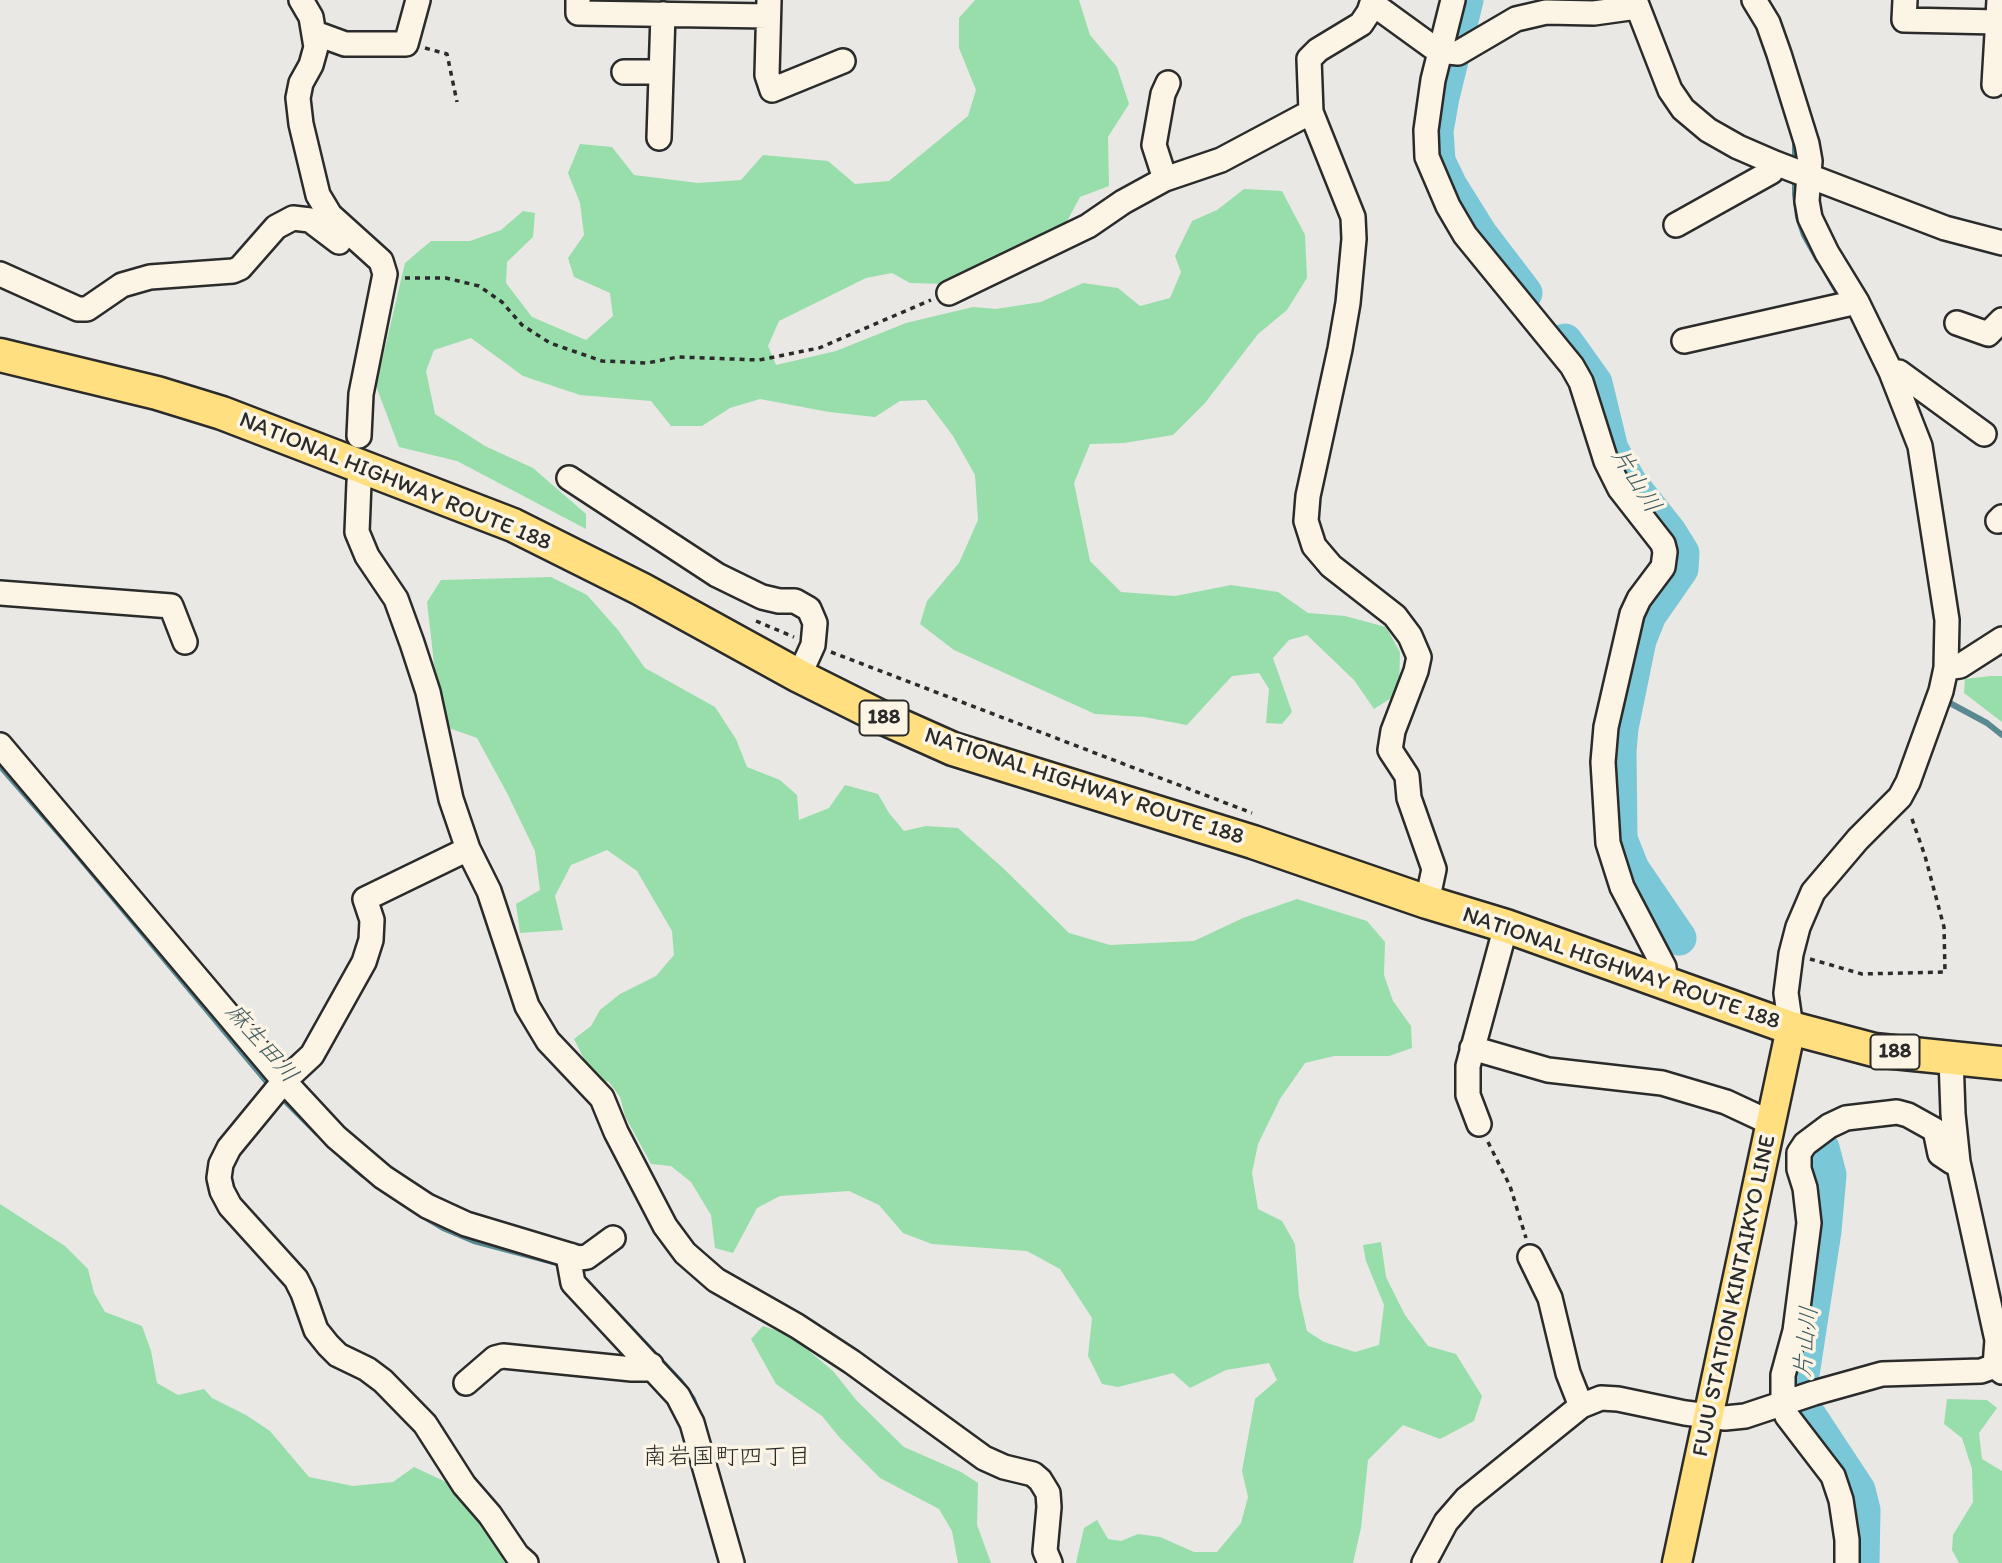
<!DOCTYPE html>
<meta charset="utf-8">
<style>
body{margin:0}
canvas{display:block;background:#e9e8e4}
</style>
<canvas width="2002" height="1563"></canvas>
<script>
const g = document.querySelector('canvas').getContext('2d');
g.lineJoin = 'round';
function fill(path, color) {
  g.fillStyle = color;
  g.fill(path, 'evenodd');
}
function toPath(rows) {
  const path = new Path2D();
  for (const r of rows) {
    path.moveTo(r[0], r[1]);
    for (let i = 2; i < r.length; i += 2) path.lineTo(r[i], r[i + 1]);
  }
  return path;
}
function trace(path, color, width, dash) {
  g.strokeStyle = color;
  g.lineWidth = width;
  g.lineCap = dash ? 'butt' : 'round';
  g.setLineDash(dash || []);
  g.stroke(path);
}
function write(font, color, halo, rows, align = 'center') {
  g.font = font + ' Itim,"Klee One",sans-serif';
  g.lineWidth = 7;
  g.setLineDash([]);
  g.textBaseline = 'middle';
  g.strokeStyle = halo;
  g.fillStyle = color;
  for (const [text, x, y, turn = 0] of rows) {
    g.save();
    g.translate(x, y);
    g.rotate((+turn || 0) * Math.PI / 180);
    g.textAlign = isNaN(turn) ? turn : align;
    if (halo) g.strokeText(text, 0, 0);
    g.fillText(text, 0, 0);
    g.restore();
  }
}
const green = toPath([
 [975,0,1079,0,1090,35,1117,67,1129,104,1108,137,1109,186,1080,197,1066,223,986,267,945,284,910,283,892,273,866,278,779,321,768,346,776,365,836,351,906,323,973,307,996,309,1041,302,1083,283,1118,288,1140,306,1170,298,1181,272,1175,256,1192,221,1217,210,1244,189,1282,191,1305,235,1307,278,1287,310,1258,334,1205,403,1173,435,1124,443,1090,444,1074,483,1090,561,1121,592,1175,596,1231,585,1278,592,1308,613,1345,616,1386,627,1400,652,1399,693,1374,709,1354,680,1307,635,1289,640,1273,658,1292,712,1282,724,1266,723,1269,689,1259,673,1232,676,1187,725,1144,717,1095,714,954,650,920,624,927,601,959,563,978,520,975,475,953,436,926,400,900,401,875,417,829,412,760,399,730,408,702,426,671,426,651,401,580,395,523,376,471,338,434,350,426,371,435,414,485,446,533,468,586,514,586,529,457,461,399,447,376,386,405,263,431,241,470,241,501,230,523,211,535,213,533,237,507,262,506,283,532,317,586,340,613,316,610,293,574,277,568,258,584,235,580,203,568,173,580,144,612,147,634,175,698,183,741,180,763,155,828,161,855,184,889,181,968,116,976,90,959,48,959,18],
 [551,577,587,595,618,630,645,668,715,707,736,739,747,767,780,780,797,795,799,820,829,808,845,785,878,794,889,813,904,831,926,826,958,828,1003,868,1069,933,1110,945,1194,941,1243,918,1297,899,1367,921,1385,942,1384,975,1393,1001,1411,1026,1412,1048,1389,1056,1334,1056,1305,1063,1280,1099,1258,1144,1252,1173,1258,1209,1282,1221,1295,1244,1299,1296,1307,1331,1324,1342,1355,1352,1379,1345,1384,1305,1366,1261,1363,1245,1381,1242,1386,1277,1405,1315,1428,1346,1456,1354,1482,1396,1474,1421,1440,1439,1403,1425,1368,1460,1361,1528,1353,1563,1076,1563,1084,1528,1097,1520,1108,1539,1121,1541,1138,1534,1160,1537,1194,1552,1217,1552,1241,1523,1248,1497,1242,1471,1255,1399,1277,1380,1269,1363,1226,1370,1190,1388,1173,1373,1118,1387,1102,1384,1088,1356,1092,1318,1060,1269,1027,1251,932,1244,903,1233,879,1205,849,1191,780,1196,757,1208,733,1253,715,1248,711,1215,691,1182,671,1166,651,1164,625,1116,620,1097,609,1082,594,1079,574,1039,591,1026,600,1010,620,994,656,976,674,955,672,931,637,871,607,850,571,865,555,896,563,930,520,933,516,904,540,890,535,851,507,793,477,738,449,728,436,681,427,602,441,580],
 [1991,676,2002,676,2002,722,1964,693,1965,679],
 [0,1204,65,1246,88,1269,94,1293,105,1312,142,1326,151,1351,157,1383,178,1395,204,1389,212,1398,246,1415,270,1431,309,1477,353,1486,393,1482,414,1467,444,1481,485,1519,510,1563,0,1563],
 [763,1326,790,1335,833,1371,857,1401,904,1447,961,1472,978,1483,977,1525,991,1563,958,1563,952,1531,939,1509,880,1478,840,1438,822,1416,776,1384,751,1339],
 [1947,1399,1987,1400,1997,1408,1979,1433,1982,1459,2002,1471,2002,1563,1959,1563,1952,1550,1953,1535,1973,1502,1972,1469,1962,1438,1944,1424]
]);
const stream = toPath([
 [1795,139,1795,194,1798,217,1804,235,1818,260],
 [1826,272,1841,299],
 [1946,698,1948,702,1987,723,2002,735],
 [0,766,70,846,272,1088],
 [280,1096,317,1133],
 [342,1157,363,1175],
 [421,1215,443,1228,474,1241,557,1263],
 [601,1297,680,1381,693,1399,697,1411]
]);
const river = toPath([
 [1466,0,1442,97,1436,131,1438,161,1450,186,1480,234,1525,293],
 [1565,341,1595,383,1611,449,1629,482,1669,532,1682,553,1681,569,1649,615,1639,640,1621,728,1619,751,1620,839,1632,869,1679,938],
 [1822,1148,1829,1175,1824,1231,1801,1381,1804,1408,1858,1490,1863,1510,1862,1563]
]);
const path = toPath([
 [425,48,447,54,457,102],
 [405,278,446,278,479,286,502,302,522,325,550,343,602,361,647,363,678,357,759,360,819,348,931,300],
 [756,621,794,637],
 [831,652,1252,813],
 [1810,959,1862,974,1945,972,1944,927,1925,856,1911,816],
 [1488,1142,1510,1186,1526,1238]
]);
const minor = toPath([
 [301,0,311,17,316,47,311,65,301,83,298,98,301,124,318,195,330,215,381,261,385,274,361,394,359,436],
 [578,0,578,13,768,16],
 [769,0,767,75,772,90,843,61],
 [1373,0,1369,12,1361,24,1318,50,1309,59,1311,112,1353,217,1354,239,1348,303,1340,349,1308,496,1306,521,1314,546,1331,566,1395,616,1410,636,1419,657,1416,671,1393,731,1390,750,1407,776,1409,798,1434,869,1427,902],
 [1453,0,1433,80,1426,130,1427,157,1448,206,1465,235,1572,366,1581,382,1606,461,1620,489,1663,544,1665,552,1663,567,1639,599,1632,614,1606,727,1603,762,1608,843,1622,887,1664,967,1665,983],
 [1635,0,1670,90,1683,109,1708,130,1738,147,1775,163,1945,228,2002,243],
 [1754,0,1768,23,1779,54,1807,144,1810,161,1807,201,1810,218,1827,253,1857,302,1891,372,1920,446,1947,620,1946,668,1941,691,1908,782,1900,797,1858,839,1813,892,1798,927,1791,954,1786,993,1791,1028],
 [1905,0,1904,20,1998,22],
 [1373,4,1431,46,1439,51,1458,53,1516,19,1546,12,1594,13,1637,7],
 [315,33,345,44,406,44,418,0],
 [624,72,661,72],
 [1994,85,1999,0],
 [659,138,663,14],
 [1165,179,1154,145,1163,94,1168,83],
 [1676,225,1771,172,1775,163],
 [0,274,78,309,87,309,122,285,150,277,233,271,240,268,276,227,293,218,310,220,339,242],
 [949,293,1088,226,1123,202,1165,179,1221,160,1311,112],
 [1957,323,1988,334,2002,320],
 [1684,341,1857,302],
 [1891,372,1899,372,1984,434],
 [569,478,717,575,762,597,779,601,795,601,809,609,815,623,813,645,799,676],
 [359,482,357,532,367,556,396,599,412,643,428,692,451,799,468,849,489,891,527,1006,548,1041,602,1098,616,1132,665,1226,685,1253,716,1280,797,1326,852,1362,984,1458,1004,1467,1033,1474,1040,1480,1048,1493,1049,1507,1045,1551,1050,1563],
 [1998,521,2002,517],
 [0,593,171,606,185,642],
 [1946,668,1960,666,2002,639],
 [0,745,284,1081,336,1137,383,1177,427,1206,466,1224,579,1258,587,1257,613,1238],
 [468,849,365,899,372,920,371,940,364,962,312,1055,284,1081,229,1148,221,1164,219,1178,222,1191,230,1206,296,1279,303,1293,316,1330,328,1345,338,1355,367,1369,383,1381,425,1424,464,1485,490,1515,517,1555,526,1563],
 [1472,1048,1548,1070,1662,1083,1726,1102,1771,1123],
 [1951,1058,1953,1114,1958,1162,1997,1340,1995,1366,2002,1372],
 [1479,1124,1468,1095,1468,1066,1506,926],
 [570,1255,569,1261,573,1283,678,1396,692,1423,732,1563],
 [1530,1257,1550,1298,1568,1373,1581,1406],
 [466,1383,495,1358,503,1356,632,1369,648,1369,651,1365],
 [1424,1563,1446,1522,1466,1499,1581,1406,1601,1398,1618,1399,1685,1413,1725,1418,1745,1416,1814,1393,1882,1374,1981,1371,1995,1366],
 [1847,1563,1847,1540,1841,1500,1833,1476,1787,1416,1783,1403,1783,1375,1795,1331,1809,1223,1805,1188,1799,1169,1799,1153,1805,1144,1829,1126,1846,1118,1897,1112,1908,1115,1935,1130,1940,1154,1952,1162,1958,1162]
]);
const major = toPath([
 [1677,1563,1791,1028]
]);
const highway = toPath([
 [0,355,157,393,222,413,513,525,641,589,799,676,879,716,953,749,1253,842,1427,902,1506,926,1791,1028,1874,1050,2002,1063]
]);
const shields = [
 [884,718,49],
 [1895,1052,49]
];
const shieldNames = [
 ["188",884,718],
 ["188",1895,1052]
];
const streetNames = [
 ["NATIONAL HIGHWAY ROUTE 188",395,482,22],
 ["NATIONAL HIGHWAY ROUTE 188",1084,787,18],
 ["NATIONAL HIGHWAY ROUTE 188",1621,969,19],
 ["FUJU STATION KINTAIKYO LINE",1735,1296,-78]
];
const waterNames = [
 ["片山川",1635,481,58],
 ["麻生田川",261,1044,49],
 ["片山川",1807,1342,-84]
];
const neighbourhoodNames = [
 ["南岩国町四丁目",727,1458]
];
fill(green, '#97deab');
trace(stream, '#5a8992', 6);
trace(river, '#79c7d7', 35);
trace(minor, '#2b2b2b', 28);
trace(major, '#2b2b2b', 33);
trace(highway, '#2b2b2b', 37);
trace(path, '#2b2b2b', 3.5, [5, 5]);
trace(minor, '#fcf5e5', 23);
trace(major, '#ffdf80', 28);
trace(highway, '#ffdf80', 32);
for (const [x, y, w] of shields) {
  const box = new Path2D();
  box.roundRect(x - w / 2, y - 17.5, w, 35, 5);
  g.fillStyle = '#fcf5e5';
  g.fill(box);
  trace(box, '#2b2b2b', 2);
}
write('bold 21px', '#2b2b2b', null, shieldNames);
write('23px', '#2b2b2b', '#fcf5e5', streetNames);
write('italic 24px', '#425a5f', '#fcf5e5', waterNames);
write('24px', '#2b2b2b', '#fcf5e5', neighbourhoodNames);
</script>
